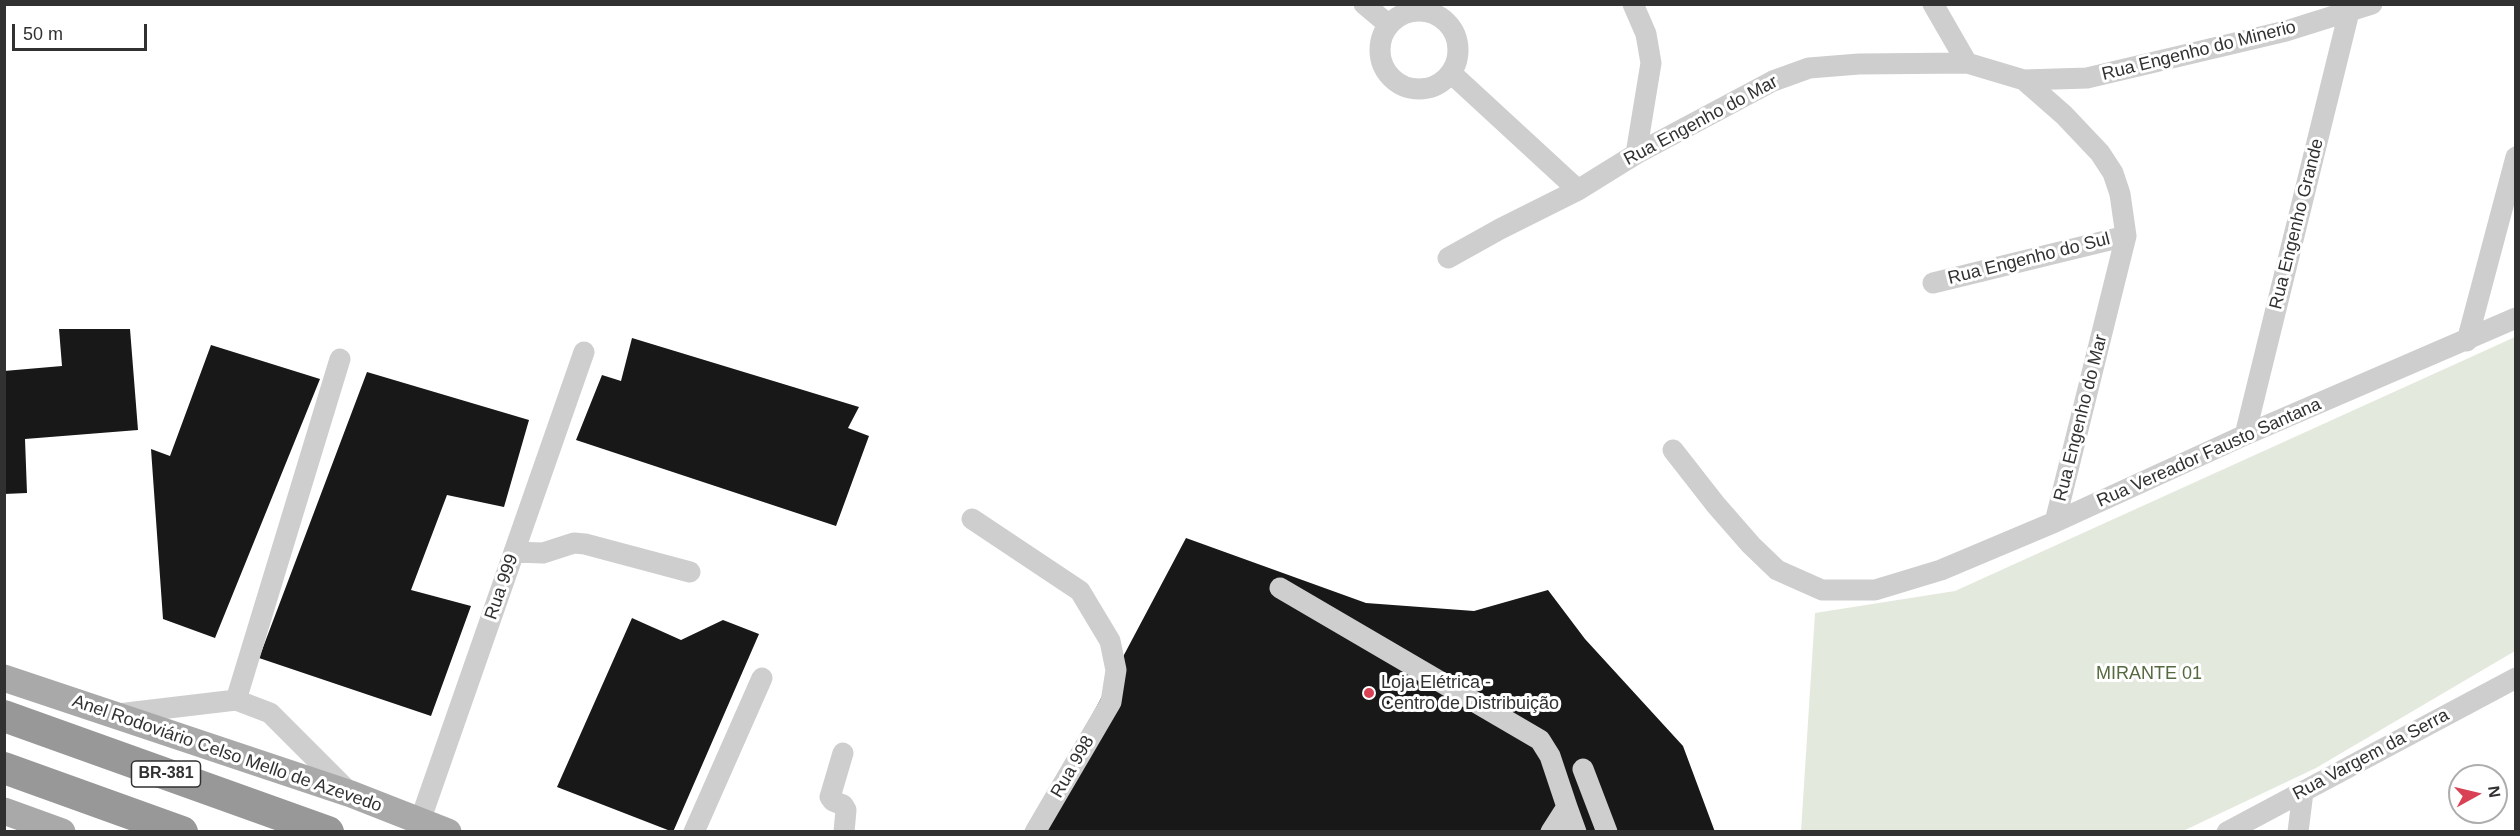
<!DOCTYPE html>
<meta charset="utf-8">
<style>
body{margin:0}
#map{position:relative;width:2520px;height:836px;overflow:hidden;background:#fff;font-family:Arial,sans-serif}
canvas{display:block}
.frame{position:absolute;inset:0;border:6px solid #313131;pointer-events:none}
.north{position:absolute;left:2448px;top:764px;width:60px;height:60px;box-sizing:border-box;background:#fff;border:2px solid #adadad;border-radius:50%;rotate:82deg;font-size:16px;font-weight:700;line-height:24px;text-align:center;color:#313131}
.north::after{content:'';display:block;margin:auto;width:21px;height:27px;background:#d94155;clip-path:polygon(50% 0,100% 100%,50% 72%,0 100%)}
.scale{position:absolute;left:12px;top:24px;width:135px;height:27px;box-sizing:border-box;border:3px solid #313131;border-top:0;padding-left:8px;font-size:18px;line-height:21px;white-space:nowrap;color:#313131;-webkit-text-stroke:4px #fff;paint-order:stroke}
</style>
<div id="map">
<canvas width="2520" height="836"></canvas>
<div class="frame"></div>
<div class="north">N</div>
<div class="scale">50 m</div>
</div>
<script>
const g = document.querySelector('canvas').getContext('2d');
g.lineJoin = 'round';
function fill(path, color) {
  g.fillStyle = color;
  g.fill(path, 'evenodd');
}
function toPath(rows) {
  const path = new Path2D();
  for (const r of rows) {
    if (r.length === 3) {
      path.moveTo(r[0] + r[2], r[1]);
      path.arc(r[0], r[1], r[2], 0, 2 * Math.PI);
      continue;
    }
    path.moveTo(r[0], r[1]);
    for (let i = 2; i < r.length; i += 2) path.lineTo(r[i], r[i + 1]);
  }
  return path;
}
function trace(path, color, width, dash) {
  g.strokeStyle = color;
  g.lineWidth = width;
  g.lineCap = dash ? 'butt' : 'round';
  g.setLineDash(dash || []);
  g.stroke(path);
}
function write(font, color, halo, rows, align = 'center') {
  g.font = font + ' Arial,sans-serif';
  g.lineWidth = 6;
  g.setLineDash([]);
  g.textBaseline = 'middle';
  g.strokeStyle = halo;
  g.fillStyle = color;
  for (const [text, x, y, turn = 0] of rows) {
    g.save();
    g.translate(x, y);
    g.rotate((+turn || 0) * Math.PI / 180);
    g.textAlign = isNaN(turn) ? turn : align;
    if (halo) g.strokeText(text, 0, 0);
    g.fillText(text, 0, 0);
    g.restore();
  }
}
const green = toPath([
 [2515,337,2515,651,2316,768,2183,831,1801,831,1815,613,1955,591]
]);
const building = toPath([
 [59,329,130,329,138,430,25,439,27,493,4,494,4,371,62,366],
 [632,338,859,407,848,428,869,436,836,526,576,440,602,375,621,381],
 [211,345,320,379,215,638,163,619,151,449,170,456],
 [367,372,529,420,504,507,447,495,411,590,471,606,431,716,259,658],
 [1186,538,1366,603,1474,611,1548,590,1585,639,1683,746,1715,832,1030,832],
 [632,618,681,640,723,620,759,634,673,832,557,787]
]);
const minor = toPath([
 [1364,4,1389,25],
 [1633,4,1646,34,1651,63,1636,154],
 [1933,4,1967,63],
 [1419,50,39],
 [1451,73,1578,190],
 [2024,80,2087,78,2286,31,2372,4],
 [1448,258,1500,229,1578,190,1636,154,1773,81,1809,68,1859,64,1967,63,2024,80,2064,115,2100,153,2113,173,2120,194,2126,236,2055,522],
 [1933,283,2126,236],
 [2467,341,2516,157],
 [2245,435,2349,12],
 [1673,450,1716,505,1751,545,1777,570,1822,590,1875,590,1941,570,2055,522,2245,435,2516,318],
 [972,519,1080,591,1110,641,1116,670,1111,702,1035,832],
 [514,552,543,553,574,543,585,544,690,572],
 [1280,588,1540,740,1550,756,1567,807],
 [236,700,340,359],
 [118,714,236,700,270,713,350,793],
 [843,753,830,797,833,801,843,805,846,810,844,832],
 [1583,769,1607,832],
 [420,821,584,352],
 [694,832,762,678],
 [1551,832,1567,807,1576,832],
 [2227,832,2516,678],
 [2298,832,2303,792]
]);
const major = toPath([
 [4,678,351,794,448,832],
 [4,811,62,832]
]);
const highway = toPath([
 [4,716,328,832],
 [4,768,182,832]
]);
const markers = [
 [1369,693,6,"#d94155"]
];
const shields = [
 [166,774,69]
];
const shieldNames = [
 ["BR-381",166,774]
];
const streetNames = [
 ["Rua Engenho do Minerio",2199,51,-14],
 ["Rua Engenho do Mar",1701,121,-28],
 ["Rua Engenho Grande",2297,224,-76],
 ["Rua Engenho do Sul",2029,259,-14],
 ["Rua Engenho do Mar",2081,418,-76],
 ["Rua Vereador Fausto Santana",2209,453,-24],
 ["Rua 999",502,587,-71],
 ["Anel Rodoviário Celso Mello de Azevedo",227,754,19],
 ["Rua Vargem da Serra",2371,755,-28],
 ["Rua 998",1073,767,-60]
];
const parkNames = [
 ["MIRANTE 01",2149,674]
];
const poiNames = [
 ["Loja Elétrica -",1381,683],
 ["Centro de Distribuição",1381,704]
];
fill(green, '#e4e9dd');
fill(building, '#181818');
trace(minor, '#cecece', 21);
trace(major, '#a9a9a9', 27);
trace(highway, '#989898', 32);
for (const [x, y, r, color] of markers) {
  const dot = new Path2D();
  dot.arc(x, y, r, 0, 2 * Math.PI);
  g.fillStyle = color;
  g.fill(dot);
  trace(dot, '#fff', 2);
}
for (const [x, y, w] of shields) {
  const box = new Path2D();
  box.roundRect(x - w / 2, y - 13, w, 26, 4.5);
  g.fillStyle = '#fff';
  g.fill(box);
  trace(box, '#313131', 1.5);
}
write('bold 16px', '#313131', null, shieldNames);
write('18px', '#313131', '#fff', streetNames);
write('18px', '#566a41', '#fff', parkNames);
write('18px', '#313131', '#fff', poiNames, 'left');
</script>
